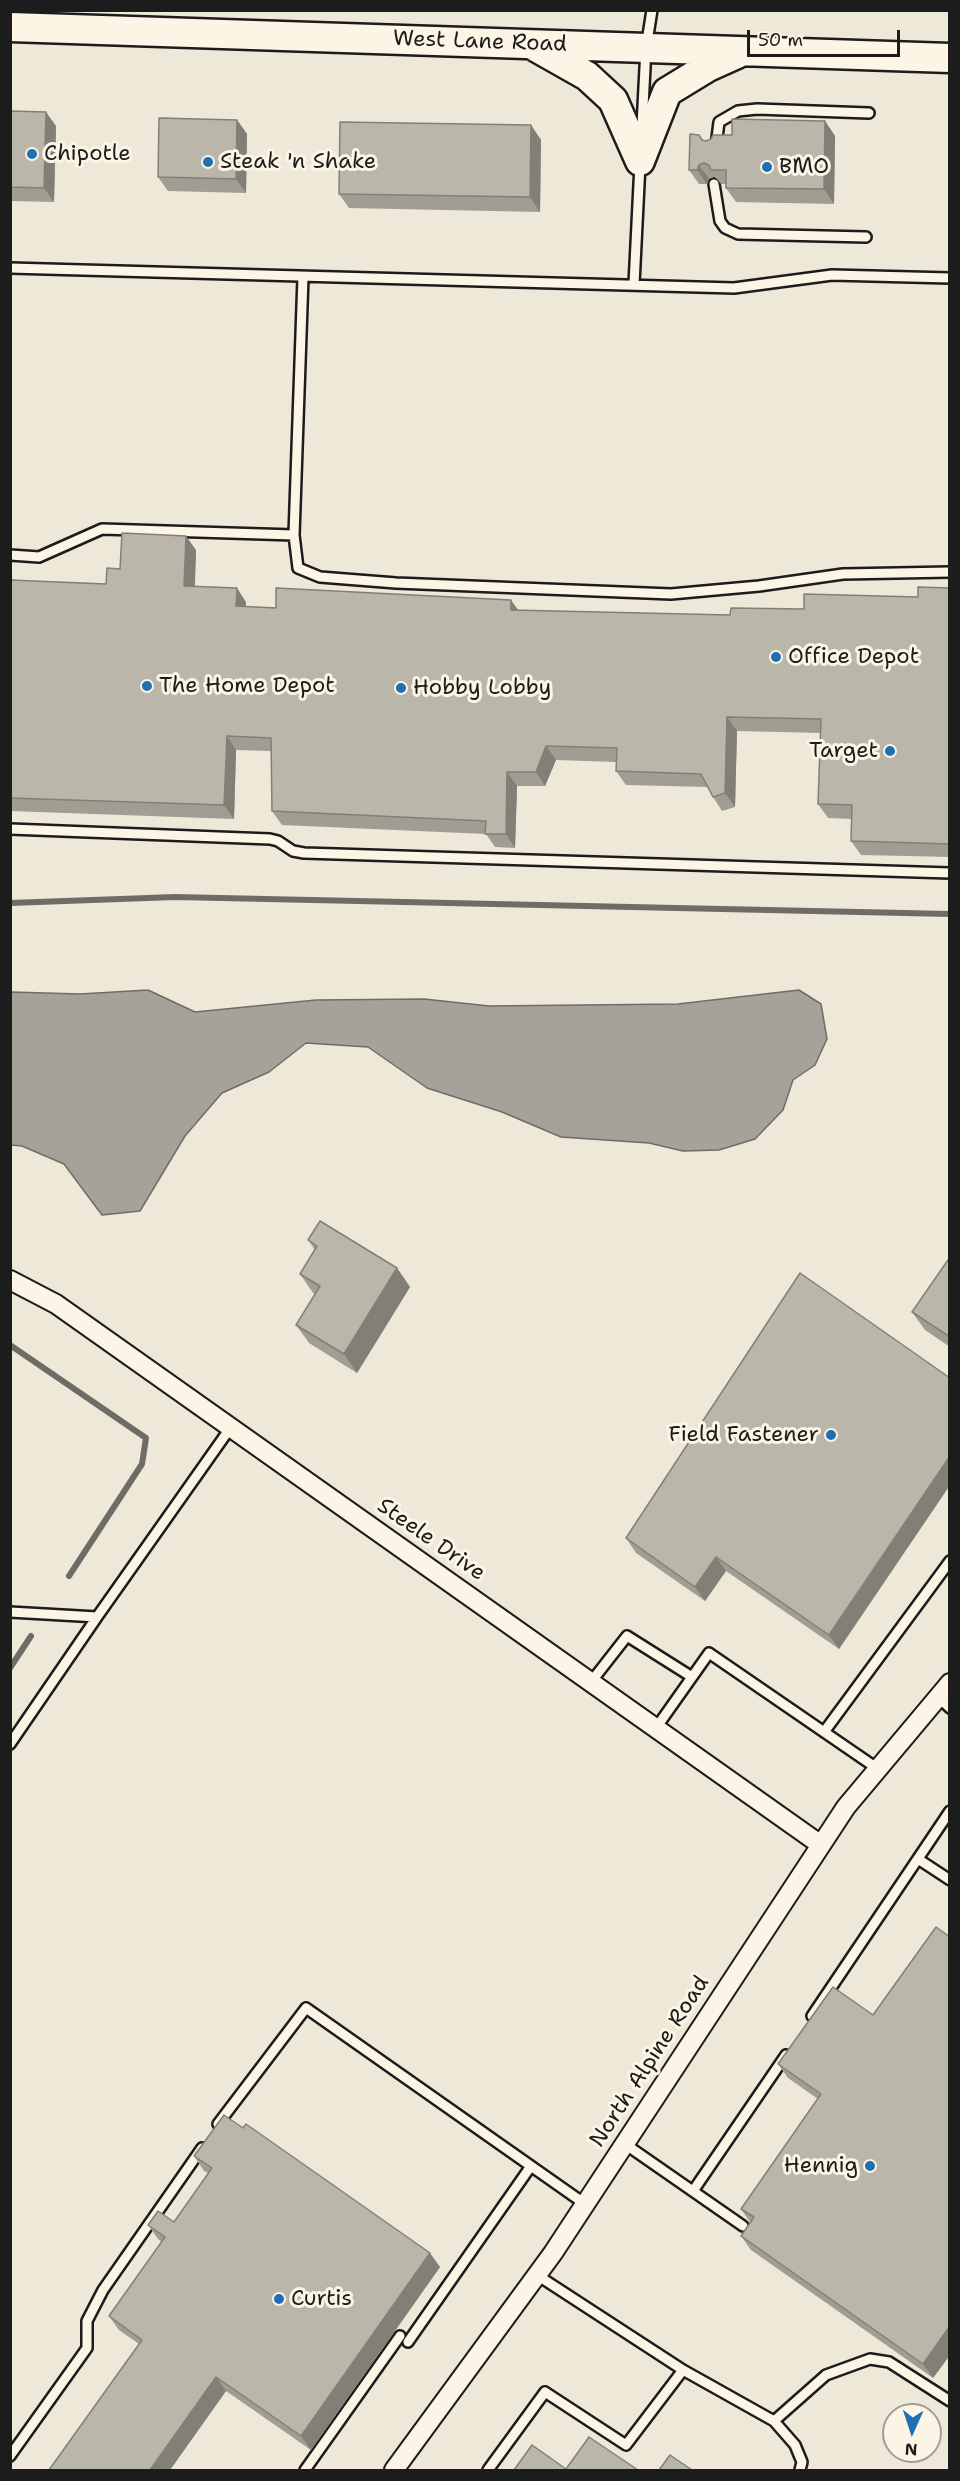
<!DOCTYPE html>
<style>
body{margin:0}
#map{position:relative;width:960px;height:2481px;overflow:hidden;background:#eee8d9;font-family:"Shantell Sans",sans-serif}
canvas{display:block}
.frame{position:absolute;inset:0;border:12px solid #1c1c1c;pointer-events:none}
.north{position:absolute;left:882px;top:2403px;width:60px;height:60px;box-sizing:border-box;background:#fcf5e5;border:2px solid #a29e95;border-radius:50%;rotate:183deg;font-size:16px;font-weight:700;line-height:24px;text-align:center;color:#1c1c1c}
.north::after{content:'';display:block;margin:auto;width:21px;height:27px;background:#1f6fb2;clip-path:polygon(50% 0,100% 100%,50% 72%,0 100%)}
.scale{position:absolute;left:747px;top:30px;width:153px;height:27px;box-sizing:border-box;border:3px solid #1c1c1c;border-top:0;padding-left:8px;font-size:18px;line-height:21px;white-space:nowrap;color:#1c1c1c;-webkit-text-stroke:4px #fcf5e5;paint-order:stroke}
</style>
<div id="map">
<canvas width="960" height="2481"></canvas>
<div class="frame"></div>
<div class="north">N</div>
<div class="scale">50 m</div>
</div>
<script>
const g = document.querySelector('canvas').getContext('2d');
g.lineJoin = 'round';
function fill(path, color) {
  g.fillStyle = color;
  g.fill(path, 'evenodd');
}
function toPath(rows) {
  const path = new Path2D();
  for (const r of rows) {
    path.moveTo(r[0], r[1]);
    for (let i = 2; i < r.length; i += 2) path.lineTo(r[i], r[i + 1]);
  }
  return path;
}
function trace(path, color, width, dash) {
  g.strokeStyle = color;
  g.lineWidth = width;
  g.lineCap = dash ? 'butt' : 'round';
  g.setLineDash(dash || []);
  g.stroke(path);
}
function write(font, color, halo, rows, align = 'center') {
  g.font = font + ' "Shantell Sans",sans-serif';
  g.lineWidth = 6;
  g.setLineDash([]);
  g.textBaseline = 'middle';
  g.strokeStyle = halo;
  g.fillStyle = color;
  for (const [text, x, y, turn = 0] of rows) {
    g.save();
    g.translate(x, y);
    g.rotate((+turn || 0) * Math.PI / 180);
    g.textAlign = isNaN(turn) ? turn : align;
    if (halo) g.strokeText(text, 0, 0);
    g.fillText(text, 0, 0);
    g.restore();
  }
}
const water = toPath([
 [148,990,195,1012,316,1000,424,999,489,1006,678,1004,799,990,821,1004,827,1039,815,1065,793,1080,783,1110,755,1139,719,1150,683,1151,649,1143,561,1137,502,1112,427,1088,368,1047,306,1043,269,1072,222,1093,185,1136,140,1211,102,1215,64,1164,22,1146,11,1145,11,992,80,994,148,990]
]);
const stream = toPath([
 [10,903,175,897,950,914],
 [10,1345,146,1438,142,1464,69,1576],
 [10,1668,31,1636]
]);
const lane = toPath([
 [642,126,646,48,652,10],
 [716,146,719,122,738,111,757,109,869,113],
 [714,184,720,221,725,228,738,234,866,237],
 [10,268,734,288,832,275,950,278],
 [303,277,294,535,298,568,320,577,396,583,671,594,759,586,843,574,950,572],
 [634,284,640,164],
 [10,555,39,557,102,529,294,535],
 [10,829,270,839,278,841,293,851,304,853,950,873],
 [10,1612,97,1617,231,1427],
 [591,1682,627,1636,692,1677],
 [938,1697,950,1708],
 [656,1728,709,1653,878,1769],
 [824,1732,950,1561],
 [10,1744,97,1617],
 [918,1859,950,1880],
 [812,2016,950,1811],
 [218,2124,306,2008,585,2204],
 [625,2144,743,2226],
 [693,2191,786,2055],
 [537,2275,683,2370,774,2421,826,2375,870,2359,889,2362,950,2401],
 [408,2342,531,2166],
 [774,2421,795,2445,802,2462,800,2470],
 [10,2456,87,2348,87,2321,103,2290,202,2148],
 [305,2470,400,2336],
 [488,2470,545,2392,626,2445,683,2370]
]);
const street = toPath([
 [10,1280,56,1304,821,1845],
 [394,2470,553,2253,846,1807,950,1683]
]);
const primary = toPath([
 [10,27,950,58],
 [534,46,587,76,613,100,640,161],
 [640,161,667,92,708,67,737,54]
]);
const wall = toPath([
 [10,111,56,126,54,202,10,201],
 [237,120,247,134,246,193,168,191,158,177],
 [825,121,835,136,834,204,736,202,726,188,726,184,721,184,717,179,714,177,709,179,707,184,699,184,689,170,699,135,703,140,706,141,732,135],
 [531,125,541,140,540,212,349,208,339,194],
 [196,550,195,587,246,602,246,607,518,610,730,615,804,609,918,597,950,588,950,857,861,855,851,841,852,819,828,818,818,804,821,733,737,731,735,807,722,811,713,797,708,787,626,785,616,771,616,762,556,760,545,786,517,786,515,848,495,847,486,834,282,825,272,811,271,751,236,750,234,819,10,811,10,575,13,580,106,584,120,569],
 [308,1240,397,1268,410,1287,357,1373,309,1343,296,1325,315,1294,313,1293,300,1274,315,1250],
 [950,1257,950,1347,925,1330,912,1312],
 [950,1378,950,1485,839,1649,726,1571,705,1601,636,1553,626,1538],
 [950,1937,950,2355,933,2378,751,2250,741,2236,750,2222,741,2209,818,2099,788,2078,778,2064,873,2015],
 [194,2156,440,2267,311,2450,226,2391,170,2470,49,2470,139,2344,119,2330,109,2316,162,2242,158,2239,148,2225,174,2222,208,2173,204,2171]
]);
const shadedWall = toPath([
 [46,112,56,126,54,202,44,188],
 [237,120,247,134,246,193,236,179],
 [825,121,835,136,834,204,824,189],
 [531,125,541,140,540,212,530,197],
 [699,165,709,179,707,184,697,170],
 [186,536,196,550,194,600,184,586],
 [237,588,246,602,246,620,236,606],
 [511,600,521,614,511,610],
 [727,717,737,731,735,807,725,793],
 [227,736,236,750,234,819,224,805],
 [546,746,556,760,545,786,536,772],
 [507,772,517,786,515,848,506,834],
 [397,1268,410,1287,357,1373,344,1354],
 [950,1456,950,1485,839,1649,829,1635],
 [716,1557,726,1571,705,1601,695,1587],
 [430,2253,440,2267,311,2450,301,2436],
 [950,2326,950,2355,933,2378,923,2364],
 [216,2377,226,2391,170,2470,150,2470]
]);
const building = toPath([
 [10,111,46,112,44,188,10,187,10,111],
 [159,118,237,120,236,179,158,177,159,118],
 [732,119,825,121,824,189,726,188,726,170,711,170,709,165,704,163,699,165,697,170,689,170,690,134,699,135,702,140,706,141,711,139,713,135,732,135,732,119],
 [340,122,531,125,530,197,339,194,340,122],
 [122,533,186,536,184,586,237,588,236,606,276,608,276,588,511,600,511,610,730,615,731,608,804,609,804,594,918,597,918,587,950,588,950,844,851,841,852,805,818,804,821,719,727,717,725,793,713,797,701,774,616,771,617,748,546,746,536,772,507,772,506,834,485,834,486,821,272,811,271,738,227,736,224,805,10,798,10,580,106,584,107,568,120,569,122,533],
 [320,1221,397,1268,344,1354,296,1325,320,1286,300,1274,317,1246,308,1240,320,1221],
 [950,1257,950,1337,912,1312,950,1257],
 [800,1273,950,1378,950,1456,829,1635,716,1557,695,1587,626,1538,800,1273],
 [936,1927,950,1937,950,2326,923,2364,741,2236,754,2217,741,2209,821,2094,778,2064,833,1987,873,2015,936,1927],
 [224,2115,243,2128,246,2124,430,2253,301,2436,216,2377,150,2470,49,2470,142,2340,109,2316,165,2237,148,2225,158,2211,174,2222,212,2168,194,2156,224,2115],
 [589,2437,638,2470,514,2470,532,2445,566,2469,589,2437],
 [670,2455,692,2470,659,2470,670,2455]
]);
const markers = [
 [32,154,6,"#1f6fb2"],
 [208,162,6,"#1f6fb2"],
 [767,167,6,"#1f6fb2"],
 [776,657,6,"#1f6fb2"],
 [147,686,6,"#1f6fb2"],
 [401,688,6,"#1f6fb2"],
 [890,751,6,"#1f6fb2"],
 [831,1435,6,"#1f6fb2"],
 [870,2166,6,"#1f6fb2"],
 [279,2299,6,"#1f6fb2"]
];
const streetNames = [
 ["West Lane Road",480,42,2],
 ["Steele Drive",431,1540,35],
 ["North Alpine Road",650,2062,-57]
];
const poiNames = [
 ["Chipotle",44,154],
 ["Steak 'n Shake",220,162],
 ["BMO",779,167],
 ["Office Depot",788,657],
 ["The Home Depot",159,686],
 ["Hobby Lobby",413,688],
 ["Target",878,751,"right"],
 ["Field Fastener",819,1435,"right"],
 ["Hennig",858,2166,"right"],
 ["Curtis",291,2299]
];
fill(water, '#a7a299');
trace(water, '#6f6c67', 1.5);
trace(stream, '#6f6c67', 6);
trace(lane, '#1c1c1c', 14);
trace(street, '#1c1c1c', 22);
trace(primary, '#1c1c1c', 33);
trace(lane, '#fcf5e5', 9);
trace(street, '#fcf5e5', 18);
trace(primary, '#fcf5e5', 28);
fill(wall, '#a09d92');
fill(shadedWall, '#827f77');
fill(building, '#bab6aa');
trace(building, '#827f77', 1.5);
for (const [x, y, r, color] of markers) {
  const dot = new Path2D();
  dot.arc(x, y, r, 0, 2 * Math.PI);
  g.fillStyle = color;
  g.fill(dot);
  trace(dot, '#fcf5e5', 2);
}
write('22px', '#1c1c1c', '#fcf5e5', streetNames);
write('22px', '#1c1c1c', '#fcf5e5', poiNames, 'left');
</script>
